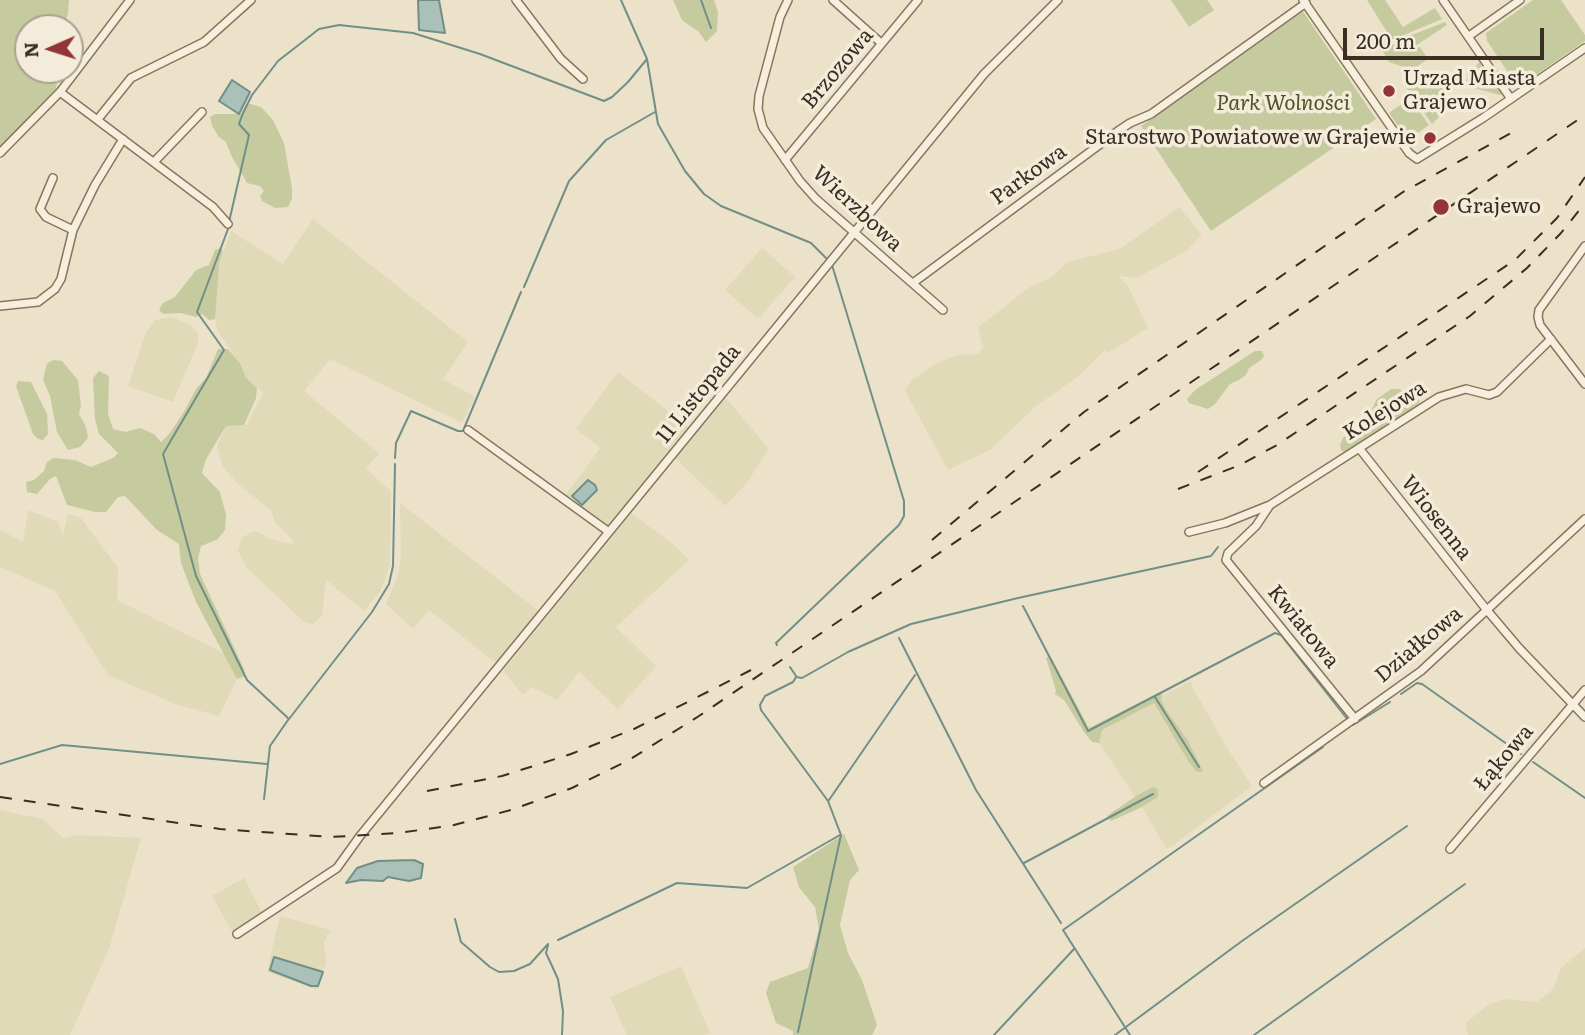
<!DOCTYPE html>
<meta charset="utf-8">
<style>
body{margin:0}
#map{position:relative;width:1585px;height:1035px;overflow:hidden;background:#ece2ca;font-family:Literata,serif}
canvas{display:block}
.north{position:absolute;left:14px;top:14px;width:70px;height:70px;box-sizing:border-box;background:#f4ecda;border:2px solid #aaa090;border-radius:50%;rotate:267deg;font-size:19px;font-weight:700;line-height:28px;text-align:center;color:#3a2d22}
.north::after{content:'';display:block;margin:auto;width:24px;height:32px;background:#933435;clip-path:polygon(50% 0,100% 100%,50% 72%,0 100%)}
.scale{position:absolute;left:1343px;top:28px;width:201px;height:32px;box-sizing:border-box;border:4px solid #3a2d22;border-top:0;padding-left:9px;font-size:21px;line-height:24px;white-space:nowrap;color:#3a2d22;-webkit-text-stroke:5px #f4ecda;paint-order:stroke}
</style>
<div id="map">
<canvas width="1585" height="1035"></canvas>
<div class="north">N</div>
<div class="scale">200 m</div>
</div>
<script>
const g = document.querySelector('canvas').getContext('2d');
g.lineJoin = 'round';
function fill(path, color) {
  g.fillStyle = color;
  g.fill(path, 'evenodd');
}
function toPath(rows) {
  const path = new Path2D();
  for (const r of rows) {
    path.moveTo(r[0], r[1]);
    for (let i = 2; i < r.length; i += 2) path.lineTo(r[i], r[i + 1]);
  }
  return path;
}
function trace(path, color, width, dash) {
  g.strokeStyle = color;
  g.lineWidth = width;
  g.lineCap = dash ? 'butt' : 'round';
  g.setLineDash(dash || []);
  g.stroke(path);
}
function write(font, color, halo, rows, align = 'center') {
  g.font = font + ' Literata,serif';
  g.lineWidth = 7;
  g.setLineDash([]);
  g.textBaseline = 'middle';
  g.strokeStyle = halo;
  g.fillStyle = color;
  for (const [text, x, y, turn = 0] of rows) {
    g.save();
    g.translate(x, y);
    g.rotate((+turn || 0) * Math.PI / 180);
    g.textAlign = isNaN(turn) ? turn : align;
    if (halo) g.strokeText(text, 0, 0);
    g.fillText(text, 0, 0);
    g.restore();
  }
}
const farmland = toPath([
 [1179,207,1202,235,1186,251,1137,278,1118,276,1127,284,1148,328,1108,353,1105,350,1080,375,1034,408,990,450,948,470,905,391,912,380,933,365,957,355,978,354,983,348,978,327,1030,287,1051,278,1067,262,1120,249],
 [313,219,468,342,443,379,475,397,462,423,330,359,304,391,379,453,366,469,391,491,390,565,380,592,364,611,326,580,322,616,313,624,304,622,246,567,238,551,241,539,251,532,259,532,269,539,294,544,291,538,275,523,271,510,239,485,223,467,217,446,226,426,247,425,263,393,246,378,240,363,217,330,214,305,219,263,231,231,283,264],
 [762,248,795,277,758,319,725,290],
 [171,317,189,324,198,333,198,343,173,402,128,386,145,334,155,320],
 [618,372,690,428,607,528,565,496,600,448,576,429],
 [726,398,769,449,746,484,725,506,675,458],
 [400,503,539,611,497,664,429,610,413,629,386,604,398,576,401,557],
 [28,510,58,522,63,535,68,514,81,518,118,568,117,600,224,653,237,679,219,716,175,704,108,675,55,591,0,567,0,530,23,542],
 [631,513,674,545,689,560,616,627,656,666,618,709,579,672,557,700,532,687,523,695,503,671],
 [1191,681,1193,688,1226,746,1252,786,1171,847,1166,848,1142,807,1158,797,1153,787,1135,797,1099,743,1101,730,1154,703,1188,761,1161,700,1161,696],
 [0,810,43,819,63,838,77,835,141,838,109,949,70,1035,0,1035],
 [244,878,264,916,233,933,212,896],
 [280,916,331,930,324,941,326,962,318,990,267,972],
 [1585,948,1585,1035,1469,1035,1467,1033,1466,1023,1489,1004,1504,999,1537,1002,1553,989,1561,968],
 [681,966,710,1033,704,1035,627,1035,610,997]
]);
const green = toPath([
 [0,0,69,0,68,14,62,28,28,28,28,70,51,70,57,84,55,91,44,106,0,147],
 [673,0,714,0,718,12,717,31,706,42,699,32,682,20],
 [1171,0,1207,0,1214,10,1189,27],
 [1367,0,1385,0,1403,27,1435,8,1442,19,1392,40],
 [1533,0,1561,0,1585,35,1585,41,1523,84,1516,84,1487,41,1486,33],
 [1302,12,1304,13,1376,119,1211,231,1141,126],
 [1445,22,1447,25,1415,46,1407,47,1394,42],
 [1391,44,1410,50,1420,47,1428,59,1412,70,1389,62,1382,50],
 [1479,62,1502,94,1500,95,1463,85],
 [1424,77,1444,82,1445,85,1440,116,1432,124,1407,88],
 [1410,98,1429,125,1408,140,1389,113],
 [247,103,261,107,273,120,284,143,292,188,292,198,288,207,275,208,262,201,260,196,264,191,260,186,247,183,232,157,226,142,219,137,212,126,210,117,215,114,241,114],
 [221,248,223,251,219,263,215,319,209,320,202,314,196,317,181,313,163,314,159,310,163,303,175,297,196,270,209,265,215,250],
 [218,349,228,349,240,363,246,378,257,388,256,398,244,425,226,426,206,459,202,473,220,492,226,515,225,530,218,539,201,546,198,558,200,574,244,669,245,676,237,679,196,602,181,563,179,544,157,530,125,496,118,497,106,512,95,512,67,505,56,476,50,479,37,494,27,492,26,482,34,480,44,471,47,462,54,458,75,460,91,467,113,458,118,453,99,434,95,419,93,378,99,371,109,376,108,414,113,429,126,432,140,428,154,434,161,442,170,433,185,410,196,389,206,378],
 [1255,351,1262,351,1264,356,1260,361,1249,368,1246,375,1239,380,1230,384,1215,404,1208,409,1189,403,1187,399,1195,390],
 [54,360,62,361,78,380,81,406,79,414,86,427,88,438,80,447,68,450,57,432,50,396,43,380,47,363],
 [18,381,31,382,47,414,48,434,43,440,38,439,33,434,16,386],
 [1391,389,1400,389,1406,398,1416,391,1420,393,1419,404,1351,450,1346,453,1341,450,1340,445,1343,438,1372,417,1371,411,1377,399],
 [1050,655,1089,728,1162,691,1161,700,1166,710,1188,741,1203,771,1197,772,1188,761,1154,703,1102,730,1099,743,1092,742,1084,732,1064,700,1055,694,1056,690,1046,658],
 [1153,787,1158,789,1158,797,1142,807,1111,821,1107,816,1136,796],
 [844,834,859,870,850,880,840,925,848,953,862,980,877,1025,872,1035,793,1035,793,1031,776,1023,766,993,770,982,808,968,819,929,815,907,799,887,793,867]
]);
const water = toPath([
 [418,0,439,0,445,33,419,30,418,0],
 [232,80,250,92,239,114,219,101,232,80],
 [588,480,595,485,597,490,582,505,572,496,588,480],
 [414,860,423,864,421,878,409,881,388,877,383,881,361,880,346,883,357,868,378,861,414,860],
 [274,957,323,972,318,986,311,986,270,970,274,957]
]);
const stream = toPath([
 [621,0,647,59,658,124,685,171,704,194,721,206,811,243,827,259],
 [701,0,711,28],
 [229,222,249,135,239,124,243,113,252,95,278,61,319,29,339,25,413,33,480,54,604,101,612,97,628,82,647,59],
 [228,229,197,312,224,350,163,454,196,576,247,680,289,719,372,612,389,584,393,566,395,464],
 [524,287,569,181,606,140,655,112],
 [395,458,396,443,411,411,458,431,463,431,521,292],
 [1023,606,1088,731,1275,633,1281,635,1348,720],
 [899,638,976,790,1061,923],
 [777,645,776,643,899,525,904,516,904,501,832,265],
 [790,667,796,676],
 [1401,694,1417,683,1422,684,1521,754],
 [1155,697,1199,767],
 [1353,725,1390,702],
 [1533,762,1585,798],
 [0,764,62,745,267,764],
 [264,799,270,746,288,720],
 [829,800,915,675],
 [1024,863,1153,794],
 [455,919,461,942,490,967,499,972,514,971,530,964,548,944],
 [1063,930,1323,747],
 [1063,930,1130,1035],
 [558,940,677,883,747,888,840,835],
 [548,945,546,953,558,979,563,1011,562,1035],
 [798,1032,841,835,828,801,761,710,760,705,765,696,793,682,796,677,802,678,848,652,911,624,1018,598,1211,556,1218,547],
 [994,1035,1074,949],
 [1115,1035,1242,941,1407,826],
 [1254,1035,1465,884]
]);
const minor = toPath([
 [516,0,561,59,583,79],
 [788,0,780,17,759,96,758,109,763,128,800,181,816,199,943,310],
 [833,0,881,43],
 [1303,0,1409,153,1417,159,1483,118,1585,48],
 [1443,0,1511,99],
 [1469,36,1520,0],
 [60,92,213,207,228,224],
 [98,119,131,78,204,42,251,0],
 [0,153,60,92,130,0],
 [785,160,918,0],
 [154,162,202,112],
 [53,178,40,209,46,217,73,230],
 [1585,246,1539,310,1538,317,1540,325,1585,384],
 [913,283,1118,131,1130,123,1151,114,1306,3],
 [0,306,38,302,55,289,61,279,73,230,95,185,123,139],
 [468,430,609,532],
 [1359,448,1486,609,1519,648,1585,717],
 [1270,505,1256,526,1228,553,1226,560,1355,719],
 [1189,532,1225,523,1270,505,1439,397,1466,389,1489,395,1497,392,1551,339],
 [1264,783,1421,671,1585,519],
 [1450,849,1585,690],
 [237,934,337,868,360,836,984,74,1058,0]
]);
const rail = toPath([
 [1198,472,1515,260,1557,218,1585,177],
 [1178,489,1240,465,1277,445,1470,316,1527,268,1561,233,1585,203],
 [932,540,1084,412,1403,192,1513,132],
 [427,791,502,776,571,754,634,729,751,670],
 [0,797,220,829,331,837,399,833,454,825,511,810,572,788,629,760,699,716,1585,115]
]);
const markers = [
 [1389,91,7,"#933435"],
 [1430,138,7,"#933435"],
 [1441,207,9,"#933435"]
];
const streetNames = [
 ["Brzozowa",838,69,-50],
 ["Parkowa",1029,175,-36],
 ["Wierzbowa",857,209,43],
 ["11 Listopada",699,394,-51],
 ["Kolejowa",1385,411,-32],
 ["Wiosenna",1436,518,52],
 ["Kwiatowa",1303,627,51],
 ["Działkowa",1419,645,-40],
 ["Łąkowa",1504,758,-50]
];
const poiNames = [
 ["Urząd Miasta",1403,79],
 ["Grajewo",1403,103],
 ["Starostwo Powiatowe w Grajewie",1416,138,"right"],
 ["Grajewo",1457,207]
];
const parkNames = [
 ["Park Wolności",1283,104]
];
fill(farmland, '#e1dab8');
fill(green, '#c5ca9f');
fill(water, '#aac1ba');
trace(water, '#718f87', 2);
trace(stream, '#718f87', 2);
trace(minor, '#887560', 10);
trace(minor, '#f7efdd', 7);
trace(rail, '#3a2d22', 2, [12, 12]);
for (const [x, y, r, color] of markers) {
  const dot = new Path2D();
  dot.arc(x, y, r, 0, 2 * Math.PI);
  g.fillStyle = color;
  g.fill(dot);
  trace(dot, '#f4ecda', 2.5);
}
write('21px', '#3a2d22', '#f4ecda', streetNames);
write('21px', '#3a2d22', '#f4ecda', poiNames, 'left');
write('italic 21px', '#4a552a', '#f4ecda', parkNames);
</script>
